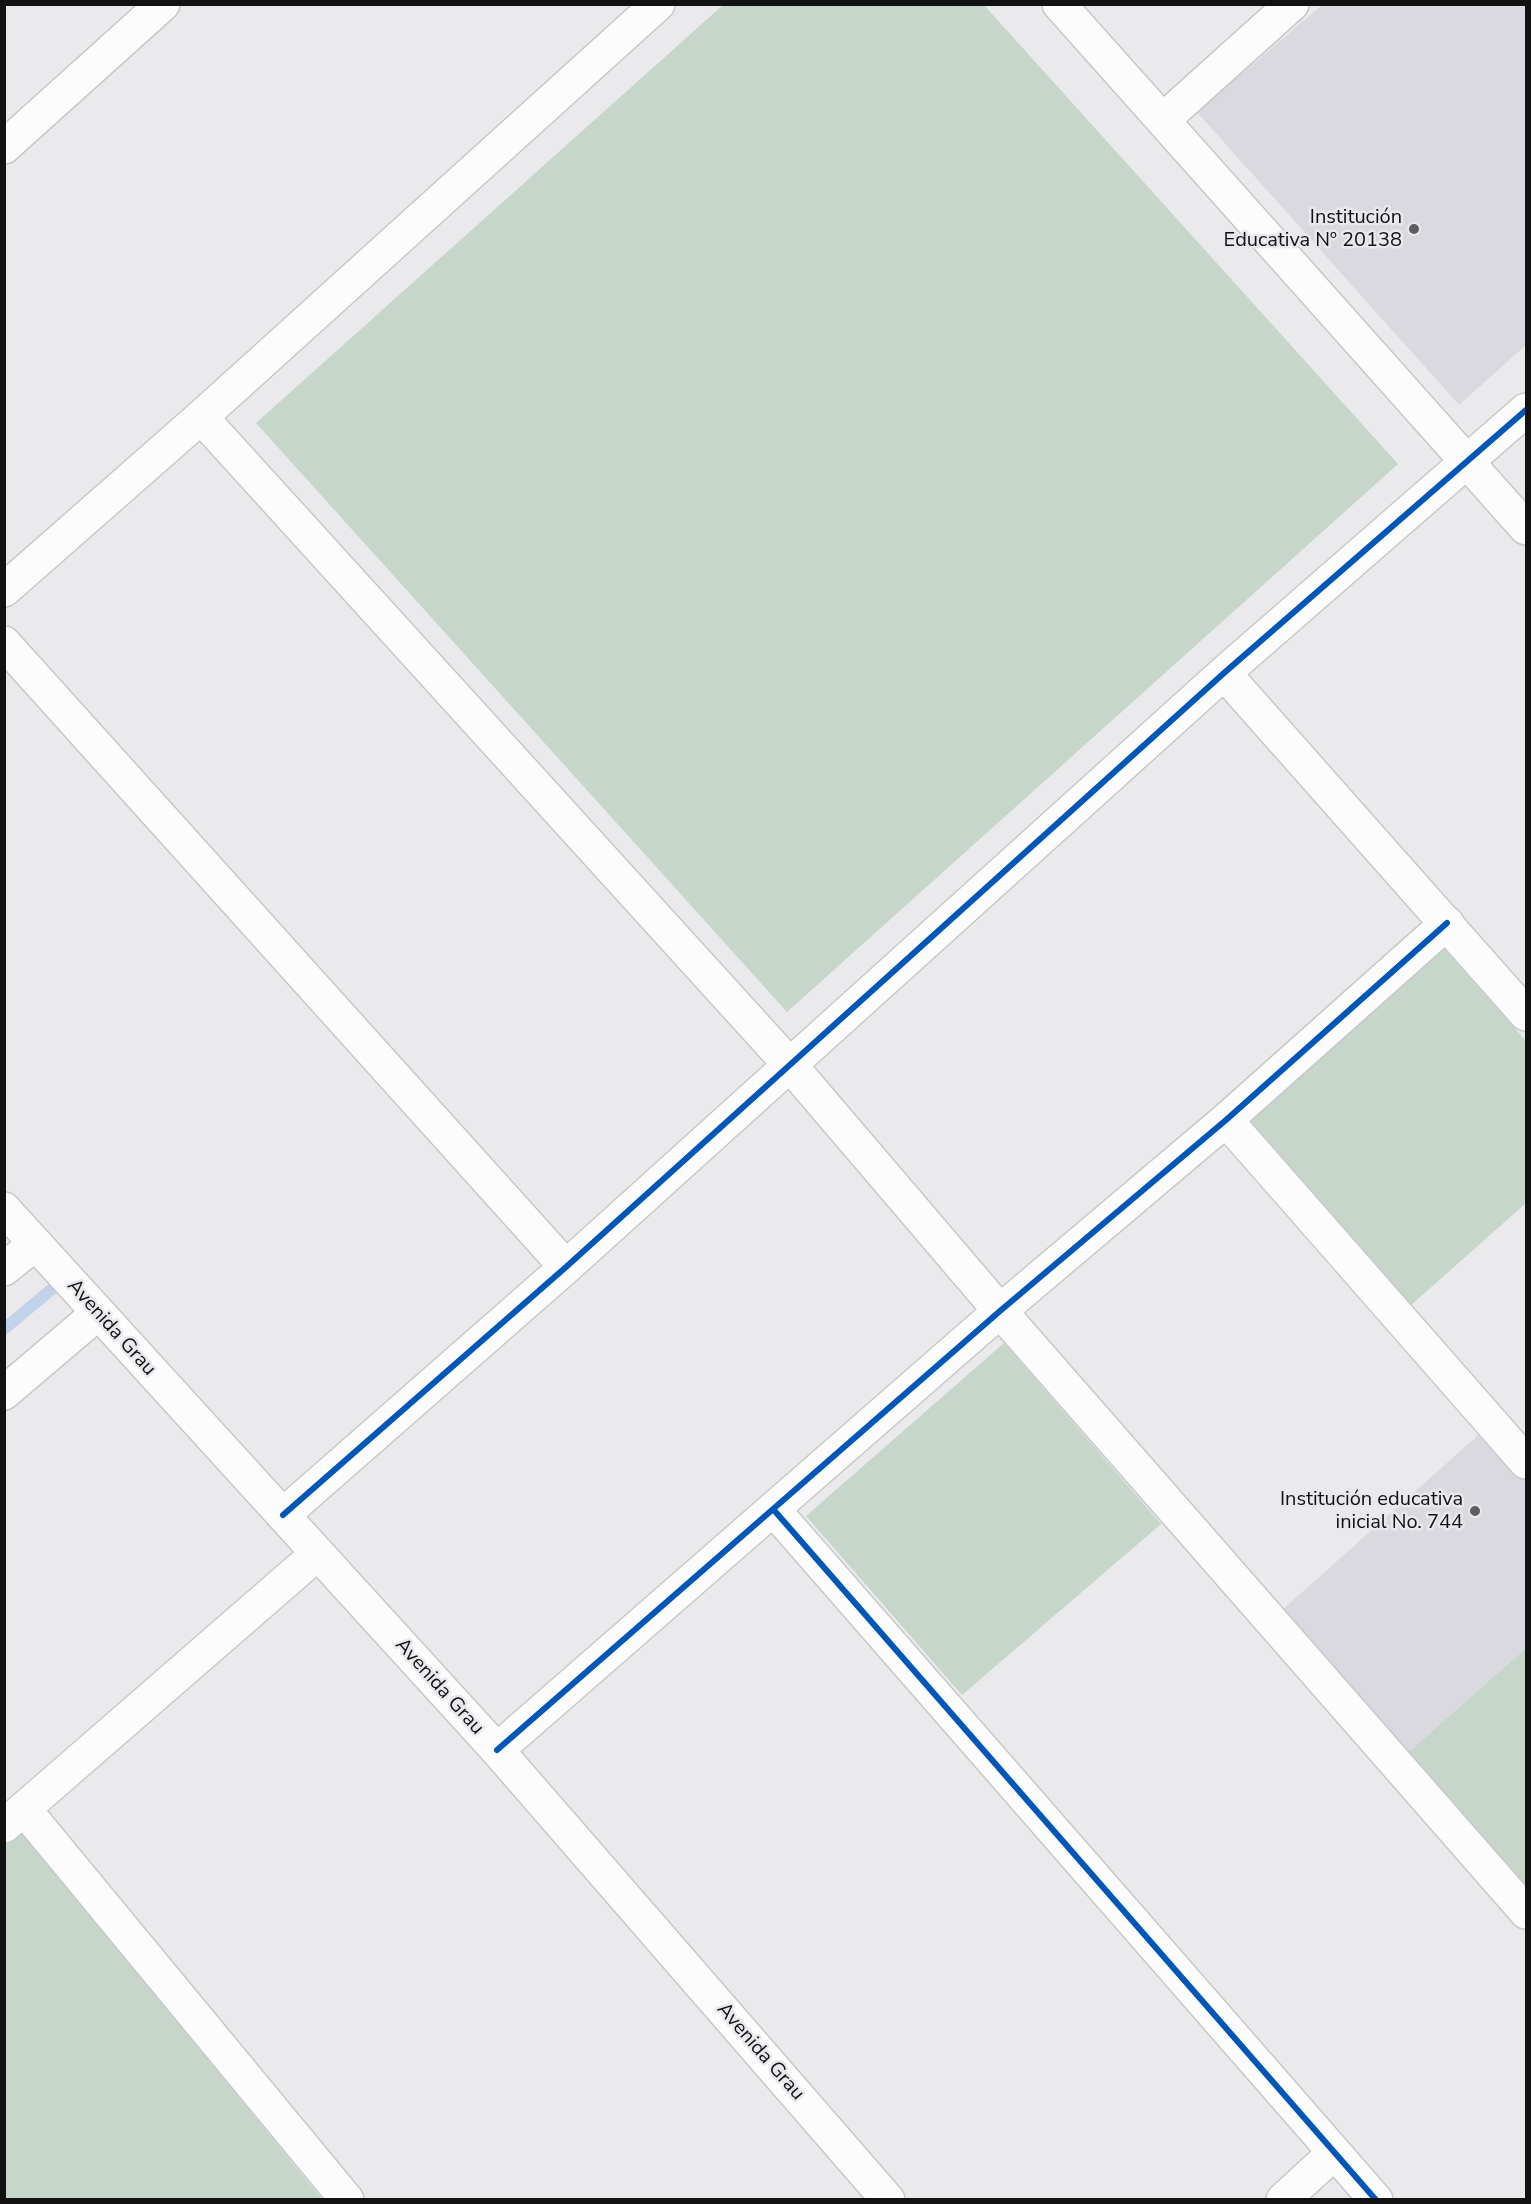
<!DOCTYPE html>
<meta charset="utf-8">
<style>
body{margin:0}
#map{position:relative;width:1531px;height:2204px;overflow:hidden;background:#eae9ec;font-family:"Nunito Sans",sans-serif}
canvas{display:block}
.frame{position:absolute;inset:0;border:6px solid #121213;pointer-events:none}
</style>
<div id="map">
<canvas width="1531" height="2204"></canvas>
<div class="frame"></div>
</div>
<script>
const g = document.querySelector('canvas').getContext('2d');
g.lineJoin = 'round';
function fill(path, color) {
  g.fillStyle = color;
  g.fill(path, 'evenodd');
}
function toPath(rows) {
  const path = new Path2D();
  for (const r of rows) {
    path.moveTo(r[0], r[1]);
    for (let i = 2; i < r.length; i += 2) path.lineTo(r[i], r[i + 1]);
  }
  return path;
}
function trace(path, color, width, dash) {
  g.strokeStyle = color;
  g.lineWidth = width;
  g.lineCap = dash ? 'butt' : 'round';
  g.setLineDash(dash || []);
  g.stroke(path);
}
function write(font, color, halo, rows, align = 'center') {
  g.font = font + ' "Nunito Sans",sans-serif';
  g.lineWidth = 5;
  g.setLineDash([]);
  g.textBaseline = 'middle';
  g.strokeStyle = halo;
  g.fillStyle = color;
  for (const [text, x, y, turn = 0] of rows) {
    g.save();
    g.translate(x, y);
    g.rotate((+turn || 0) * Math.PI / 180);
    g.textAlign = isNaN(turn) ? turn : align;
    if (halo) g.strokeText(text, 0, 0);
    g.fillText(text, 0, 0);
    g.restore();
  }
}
const built = toPath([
 [1322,5,1526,5,1526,345,1459,405,1197,112],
 [1493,1422,1526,1461,1526,1648,1402,1758,1282,1610]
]);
const green = toPath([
 [983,4,1398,464,787,1012,256,423,723,5],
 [1442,946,1526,1041,1526,1203,1410,1306,1245,1122],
 [1004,1343,1161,1524,962,1695,806,1516],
 [1526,1648,1526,1896,1402,1758],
 [12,1820,322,2199,5,2199,4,1826]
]);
const stream = toPath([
 [4,1329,65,1278]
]);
const minor = toPath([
 [1059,4,1526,528],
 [1163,120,1292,4],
 [4,147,163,4],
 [201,417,790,1065,1000,1311,1526,1912],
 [4,590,201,417,658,4],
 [4,643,566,1267],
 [1224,673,1526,1014],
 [1226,1120,1526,1462],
 [4,1269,35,1244],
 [4,1393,98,1313],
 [773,1509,1376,2200],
 [283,1515,566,1267,1224,673,1526,410],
 [497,1750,1000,1311,1226,1120,1447,923],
 [24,1809,347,2200],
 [4,1826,317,1554],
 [1283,2200,1334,2153]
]);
const major = toPath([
 [4,1209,497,1750,888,2200]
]);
const cycleway = toPath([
 [773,1509,1376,2200],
 [283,1515,566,1267,1224,673,1526,410],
 [497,1750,1000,1311,1226,1120,1447,923]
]);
const markers = [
 [1414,229,6,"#5e5d5f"],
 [1475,1511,6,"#5e5d5f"]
];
const poiNames = [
 ["Institución",1402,218],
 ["Educativa Nº 20138",1402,241],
 ["Institución educativa",1463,1500],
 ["inicial No. 744",1463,1523]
];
const streetNames = [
 ["Avenida Grau",111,1328,48],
 ["Avenida Grau",439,1687,48],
 ["Avenida Grau",760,2052,49]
];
fill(built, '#dbd9e0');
fill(green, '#c6d6ca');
trace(stream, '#c1d3e9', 12);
trace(minor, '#c8c7ca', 36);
trace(major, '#c8c7ca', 36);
trace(minor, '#fcfcfc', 33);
trace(major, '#fcfcfc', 33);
trace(cycleway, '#0057b8', 6);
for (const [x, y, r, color] of markers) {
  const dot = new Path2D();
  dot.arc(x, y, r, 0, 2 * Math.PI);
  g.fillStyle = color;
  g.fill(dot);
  trace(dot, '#e9e8ed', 2);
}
write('20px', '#121213', '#e9e8ed', poiNames, 'right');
write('20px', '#121213', '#e9e8ed', streetNames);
</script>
